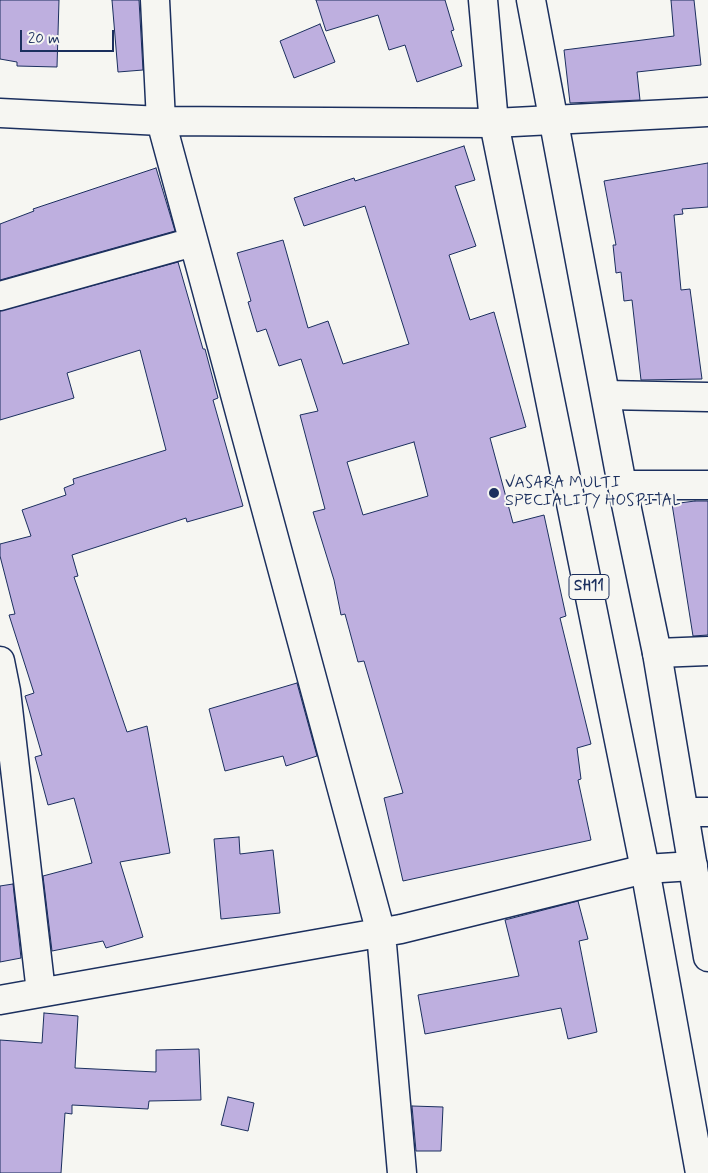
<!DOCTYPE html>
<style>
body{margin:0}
#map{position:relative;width:708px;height:1173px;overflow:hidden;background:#f6f6f2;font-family:Mynerve,sans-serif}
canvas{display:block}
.scale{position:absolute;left:20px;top:30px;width:94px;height:22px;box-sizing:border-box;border:2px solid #1b2f5e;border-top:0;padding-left:6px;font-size:15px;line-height:18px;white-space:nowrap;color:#1b2f5e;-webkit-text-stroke:4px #f6f6f2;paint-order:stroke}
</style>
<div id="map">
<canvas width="708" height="1173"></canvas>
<div class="scale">20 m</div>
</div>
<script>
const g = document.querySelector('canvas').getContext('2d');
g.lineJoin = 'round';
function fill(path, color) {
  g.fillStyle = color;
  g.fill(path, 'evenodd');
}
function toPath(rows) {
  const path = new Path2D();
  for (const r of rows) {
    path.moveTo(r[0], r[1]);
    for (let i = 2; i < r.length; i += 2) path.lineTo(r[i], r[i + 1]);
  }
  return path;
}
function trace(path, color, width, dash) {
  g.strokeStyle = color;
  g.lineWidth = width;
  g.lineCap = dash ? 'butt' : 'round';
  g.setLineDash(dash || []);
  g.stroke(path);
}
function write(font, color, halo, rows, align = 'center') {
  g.font = font + ' Mynerve,sans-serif';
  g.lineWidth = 4;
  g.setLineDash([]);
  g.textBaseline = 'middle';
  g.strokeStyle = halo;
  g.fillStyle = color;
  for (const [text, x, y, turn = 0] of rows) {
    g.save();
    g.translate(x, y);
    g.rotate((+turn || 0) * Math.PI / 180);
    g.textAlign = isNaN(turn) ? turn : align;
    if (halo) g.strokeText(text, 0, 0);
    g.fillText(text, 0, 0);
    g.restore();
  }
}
const building = toPath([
 [0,0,59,0,57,67,17,66,17,62,0,59,0,0],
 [112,0,139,0,143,70,118,72,112,0],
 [316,0,445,0,454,30,451,31,462,66,417,82,405,45,389,50,378,15,326,31,316,0],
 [671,0,694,0,701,65,637,72,640,100,570,103,564,50,674,36,671,0],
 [320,24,335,62,294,78,280,41,320,24],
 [464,146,475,180,455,186,476,246,449,255,470,320,494,312,526,427,490,438,513,523,544,515,566,616,560,618,591,744,577,748,581,779,578,780,591,840,403,881,384,798,403,793,364,661,358,662,345,614,341,615,334,580,313,512,325,509,300,415,318,411,301,359,279,366,266,329,257,332,248,302,251,301,237,253,283,240,308,328,328,321,343,364,409,344,365,206,304,226,294,198,354,178,355,181,464,146],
 [414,442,428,496,363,515,347,462,414,442],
 [708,163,708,207,682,209,683,214,674,215,681,290,690,289,702,379,641,380,632,300,624,301,621,272,616,273,613,245,616,245,604,181,708,163],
 [156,168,175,231,0,280,0,224,34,211,33,209,156,168],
 [178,262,203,349,205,349,218,398,213,400,243,506,187,522,186,518,72,555,78,576,74,577,127,732,147,726,170,853,120,862,143,937,106,948,103,941,52,951,43,876,92,863,74,798,48,805,35,757,42,755,25,696,34,693,9,615,15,614,0,556,0,544,31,536,22,510,66,495,64,488,74,484,73,479,166,450,140,350,67,373,74,398,0,420,0,311,178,262],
 [695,501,708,501,708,635,693,636,672,504,695,501],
 [297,683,317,756,286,766,283,756,225,771,209,709,297,683],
 [239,837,240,854,273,850,280,913,221,919,214,839,239,837],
 [13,884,21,958,0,962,0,886,13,884],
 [578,901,588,939,579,941,597,1032,568,1039,561,1008,425,1034,418,995,519,976,505,920,578,901],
 [44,1013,78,1016,75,1068,156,1072,156,1050,199,1049,201,1100,149,1101,148,1109,72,1105,72,1114,65,1113,61,1173,0,1173,0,1040,42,1043,44,1013],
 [228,1097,254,1103,248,1131,221,1125,228,1097],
 [412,1106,443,1107,441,1151,416,1151,412,1106]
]);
const minor = toPath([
 [155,0,161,121,381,933,402,1173],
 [0,113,161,121,494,123,708,112],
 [0,296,193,242],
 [606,395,708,397],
 [622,485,708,485],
 [657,653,708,651],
 [0,661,6,691,41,992],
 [684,812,708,812],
 [0,1000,401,929,645,869,693,866]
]);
const major = toPath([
 [483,0,494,123,645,869,700,1173],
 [531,0,622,485,657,653,708,957]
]);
const markers = [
 [494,493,6,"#1b2f5e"]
];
const shields = [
 [589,587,40]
];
const shieldNames = [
 ["SH11",589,587]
];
const poiNames = [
 ["VASARA MULTI",505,484],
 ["SPECIALITY HOSPITAL",505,502]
];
fill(building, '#beafdf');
trace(building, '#1b2f5e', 1);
trace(minor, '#1b2f5e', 31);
trace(major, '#1b2f5e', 31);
trace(minor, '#f6f6f2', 28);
trace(major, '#f6f6f2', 28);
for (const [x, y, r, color] of markers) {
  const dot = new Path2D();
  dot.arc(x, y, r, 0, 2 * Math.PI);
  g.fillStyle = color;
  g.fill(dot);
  trace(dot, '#f6f6f2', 2);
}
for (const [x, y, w] of shields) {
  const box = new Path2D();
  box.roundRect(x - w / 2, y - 12.5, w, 25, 4);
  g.fillStyle = '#f6f6f2';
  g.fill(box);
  trace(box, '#1b2f5e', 1);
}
write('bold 15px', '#1b2f5e', null, shieldNames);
write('16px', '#1b2f5e', '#f6f6f2', poiNames, 'left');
</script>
